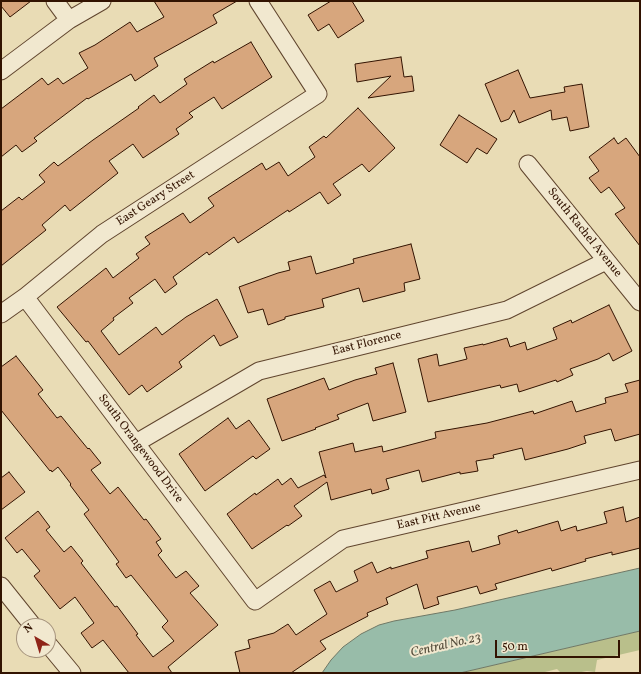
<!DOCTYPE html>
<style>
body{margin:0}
#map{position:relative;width:641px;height:674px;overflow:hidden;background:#e9dcb5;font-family:Vollkorn,serif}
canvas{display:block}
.frame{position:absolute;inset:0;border:2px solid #321301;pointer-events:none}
.north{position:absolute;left:16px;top:618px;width:40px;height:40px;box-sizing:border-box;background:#f1e8cf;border:1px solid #a5937d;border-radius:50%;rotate:322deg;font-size:11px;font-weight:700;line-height:16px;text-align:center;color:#321301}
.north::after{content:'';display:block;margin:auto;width:14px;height:18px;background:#8f2418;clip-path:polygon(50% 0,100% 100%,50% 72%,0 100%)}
.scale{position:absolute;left:495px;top:640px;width:125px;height:18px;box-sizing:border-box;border:2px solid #321301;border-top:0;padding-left:5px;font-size:12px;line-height:14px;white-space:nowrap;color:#321301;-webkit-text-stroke:3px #f1e8cf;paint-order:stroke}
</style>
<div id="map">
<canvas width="641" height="674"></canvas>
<div class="frame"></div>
<div class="north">N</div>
<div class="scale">50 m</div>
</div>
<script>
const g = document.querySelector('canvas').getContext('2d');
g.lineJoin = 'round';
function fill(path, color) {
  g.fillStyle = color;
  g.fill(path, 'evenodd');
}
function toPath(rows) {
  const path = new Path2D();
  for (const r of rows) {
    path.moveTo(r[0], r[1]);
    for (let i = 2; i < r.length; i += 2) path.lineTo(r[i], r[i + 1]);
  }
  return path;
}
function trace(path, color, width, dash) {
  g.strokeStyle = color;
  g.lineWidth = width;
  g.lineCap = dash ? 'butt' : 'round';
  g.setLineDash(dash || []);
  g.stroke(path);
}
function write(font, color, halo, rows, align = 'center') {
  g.font = font + ' Vollkorn,serif';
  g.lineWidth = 4;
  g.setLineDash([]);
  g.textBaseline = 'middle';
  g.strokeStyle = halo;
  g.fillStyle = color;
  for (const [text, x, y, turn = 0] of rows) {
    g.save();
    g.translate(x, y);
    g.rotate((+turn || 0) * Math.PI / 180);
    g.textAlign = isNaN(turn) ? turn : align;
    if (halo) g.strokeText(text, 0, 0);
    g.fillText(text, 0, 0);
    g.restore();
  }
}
const green = toPath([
 [640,631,640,650,597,660,595,672,587,671,576,673,561,673,557,669,541,673,460,673]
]);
const water = toPath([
 [640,568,640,631,460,673,322,673,331,660,343,647,361,634,379,625,394,621,455,610,640,568]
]);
const building = toPath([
 [1,1,31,1,10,17,1,6,1,1],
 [154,1,237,1,213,15,217,23,154,58,158,66,135,81,131,74,88,99,87,98,34,138,37,141,22,152,16,145,1,157,1,109,42,78,48,85,58,78,63,84,88,68,79,53,95,45,130,22,137,32,164,17,154,1],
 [331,1,352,1,364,21,338,38,329,24,318,31,308,15,331,1],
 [251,42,272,77,222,109,214,97,189,113,193,117,176,129,179,134,143,158,133,144,109,161,118,173,70,211,65,205,42,225,46,230,1,266,1,211,19,197,22,200,45,182,39,175,54,162,58,166,93,140,139,108,138,107,154,95,160,103,187,84,184,79,213,61,214,63,251,42],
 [401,57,404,77,412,76,414,91,368,98,391,76,357,82,355,64,401,57],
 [518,70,530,98,565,92,564,87,582,84,589,127,570,131,567,117,552,120,551,110,519,123,514,110,509,119,501,122,485,84,518,70],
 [358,108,395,148,369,172,362,164,333,184,341,195,328,204,320,192,289,212,288,210,238,243,234,237,209,255,207,252,173,277,177,284,165,293,155,279,129,298,133,303,113,318,114,320,101,331,119,355,156,327,162,335,186,317,217,299,238,337,220,346,214,335,179,362,182,367,147,392,142,385,129,395,88,341,86,342,57,307,106,268,113,278,139,258,136,254,150,244,145,237,183,213,190,223,214,206,208,198,262,163,266,170,279,162,288,176,315,157,309,147,324,136,326,138,358,108],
 [459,115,497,139,487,154,477,148,467,163,440,145,459,115],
 [614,138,618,144,626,138,640,157,640,246,615,214,625,208,609,187,601,193,589,178,599,171,589,157,614,138],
 [411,244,420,279,404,283,405,291,363,302,359,288,322,299,324,307,285,317,285,319,268,325,263,309,248,313,239,287,278,273,290,270,288,262,311,256,316,274,354,263,353,259,411,244],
 [609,305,632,351,613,361,609,353,598,359,570,369,573,375,557,382,556,380,519,392,517,384,501,388,500,385,428,402,418,359,437,354,439,366,467,359,464,348,483,344,483,345,507,338,510,347,525,342,527,350,557,339,553,328,571,320,572,323,609,305],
 [16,356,43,390,38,394,57,418,61,416,88,449,89,448,101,463,91,470,110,494,118,487,144,520,146,519,161,539,156,542,162,551,158,555,176,578,186,571,199,586,190,593,218,625,168,667,172,673,129,673,103,640,92,648,81,633,94,623,75,597,60,609,34,576,40,571,22,549,17,553,5,538,38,511,50,527,46,530,64,552,71,546,83,561,81,563,115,607,117,606,138,634,136,635,153,657,174,641,162,627,168,621,131,575,126,578,116,564,119,562,84,514,89,510,70,485,71,484,58,467,52,472,51,470,50,471,1,410,1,367,16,356],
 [393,363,406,412,373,421,368,403,337,415,339,419,315,428,316,429,282,441,267,399,324,378,329,390,355,380,377,374,375,368,393,363],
 [640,380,640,434,615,441,611,429,584,436,586,443,568,449,525,460,522,448,493,455,494,458,476,461,478,471,460,474,460,472,422,482,419,470,386,479,389,489,372,494,371,489,331,500,327,482,294,506,302,516,288,526,287,525,252,549,227,514,255,493,256,495,278,479,282,485,291,478,298,488,324,475,326,478,319,452,353,443,355,452,382,446,383,452,436,438,435,432,487,423,533,411,534,414,572,401,576,412,606,403,605,398,628,392,625,384,640,380],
 [228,418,236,429,249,420,270,449,256,459,253,456,205,491,179,454,228,418],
 [9,472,25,492,1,510,1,478,9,472],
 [623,507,626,522,640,517,640,548,612,555,612,552,585,559,586,561,552,571,551,568,495,584,497,589,480,594,477,586,437,597,439,604,424,609,417,584,386,598,388,604,367,613,368,616,320,641,326,649,291,673,240,673,235,652,250,648,248,640,274,633,288,624,296,635,327,614,314,590,330,581,336,592,358,581,354,571,372,562,377,573,391,567,391,569,428,558,426,551,469,541,472,552,500,544,498,536,517,530,518,533,558,521,561,531,576,526,577,531,607,523,604,512,623,507]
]);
const minor = toPath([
 [55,1,69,20],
 [1,71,69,20,102,1],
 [528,164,640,302],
 [25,297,255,601,343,539,640,470],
 [1,314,25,297,102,234,318,94,258,1],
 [136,443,259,371,507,310,606,261],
 [1,586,33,626],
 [48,644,72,673]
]);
const streetNames = [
 ["East Geary Street",156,199,-33],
 ["South Rachel Avenue",584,233,51],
 ["East Florence",367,344,-14],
 ["South Orangewood Drive",140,449,53],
 ["East Pitt Avenue",439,517,-13]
];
const waterNames = [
 ["Central No. 23",446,646,-13]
];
fill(green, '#b9bf8b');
fill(water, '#98bca9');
trace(water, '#6f7866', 1);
fill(building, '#d7a67d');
trace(building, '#321301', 1);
trace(minor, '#60452e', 19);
trace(minor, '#f1e8cf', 17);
write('12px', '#321301', '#f1e8cf', streetNames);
write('italic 13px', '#564e3c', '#f1e8cf', waterNames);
</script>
